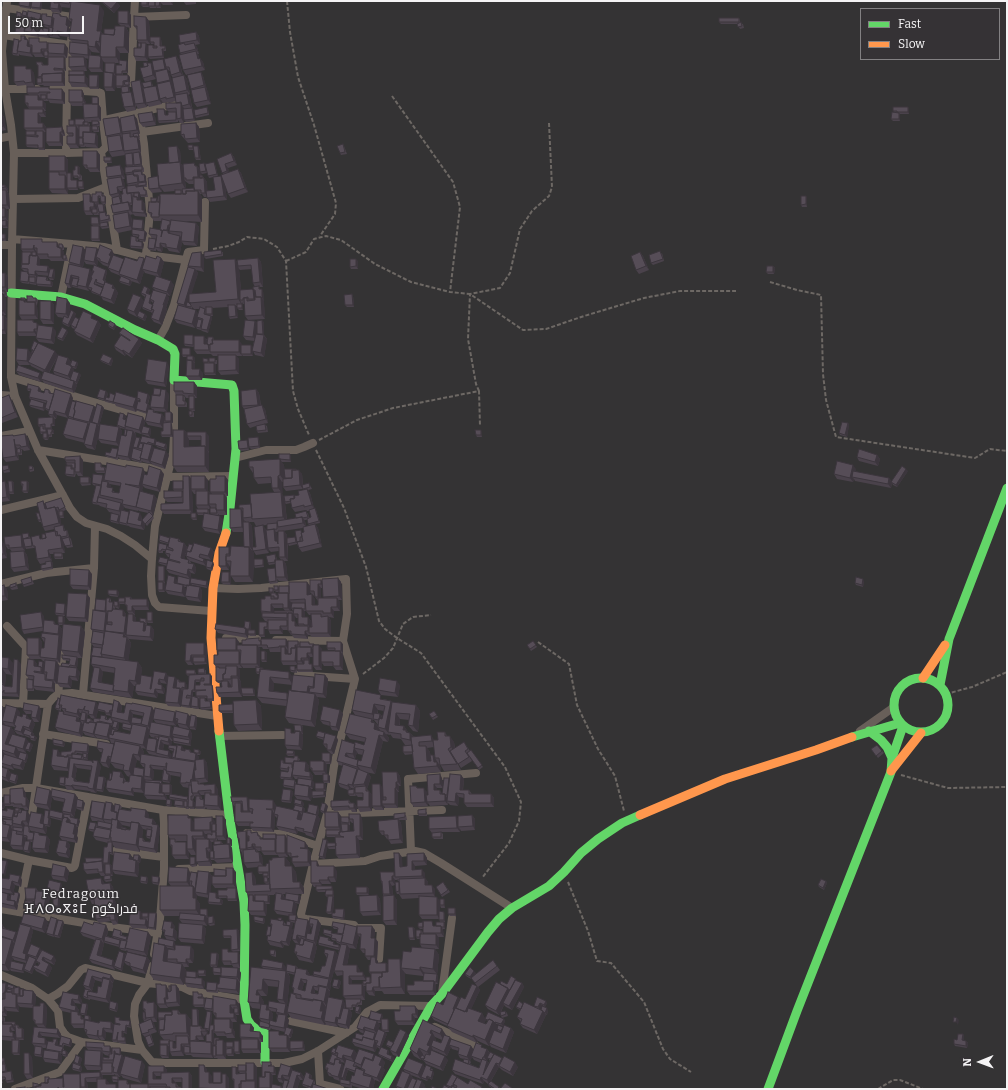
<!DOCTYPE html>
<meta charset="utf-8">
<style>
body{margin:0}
#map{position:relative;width:1008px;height:1090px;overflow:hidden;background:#343334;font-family:Bitter,serif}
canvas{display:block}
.frame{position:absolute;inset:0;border:2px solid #f5f4f5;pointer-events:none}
.legend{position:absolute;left:860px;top:8px;width:140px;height:52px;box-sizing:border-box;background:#353235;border:1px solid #828082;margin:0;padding:5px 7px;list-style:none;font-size:12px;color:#f5f4f5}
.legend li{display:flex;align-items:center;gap:8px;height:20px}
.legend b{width:20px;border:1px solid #828082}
.north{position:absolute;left:960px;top:1042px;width:40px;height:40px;-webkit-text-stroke:3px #353235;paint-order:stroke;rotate:269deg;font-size:11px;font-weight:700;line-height:16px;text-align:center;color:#f5f4f5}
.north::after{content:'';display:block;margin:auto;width:14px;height:18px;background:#f5f4f5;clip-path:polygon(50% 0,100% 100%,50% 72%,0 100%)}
.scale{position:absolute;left:8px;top:16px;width:76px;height:18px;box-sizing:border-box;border:2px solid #f5f4f5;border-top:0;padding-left:5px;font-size:12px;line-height:14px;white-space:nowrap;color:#f5f4f5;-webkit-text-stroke:3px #353235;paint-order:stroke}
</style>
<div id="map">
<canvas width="1008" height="1090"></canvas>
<div class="frame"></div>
<ul class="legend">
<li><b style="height:5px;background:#63d668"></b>Fast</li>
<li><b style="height:5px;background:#ff974d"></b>Slow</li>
</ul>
<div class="north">N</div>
<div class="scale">50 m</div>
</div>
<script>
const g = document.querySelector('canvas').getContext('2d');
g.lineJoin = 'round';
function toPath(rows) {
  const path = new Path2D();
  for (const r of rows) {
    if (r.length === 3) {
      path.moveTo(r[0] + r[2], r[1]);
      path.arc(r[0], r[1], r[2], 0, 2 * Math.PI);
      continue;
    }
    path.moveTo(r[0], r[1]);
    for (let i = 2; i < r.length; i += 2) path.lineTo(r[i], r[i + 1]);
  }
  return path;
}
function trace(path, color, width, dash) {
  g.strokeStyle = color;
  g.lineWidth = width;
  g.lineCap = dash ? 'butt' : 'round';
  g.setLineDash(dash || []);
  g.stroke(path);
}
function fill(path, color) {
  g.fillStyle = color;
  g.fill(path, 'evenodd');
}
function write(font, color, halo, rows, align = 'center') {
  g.font = font + ' Bitter,Cairo,"Noto Sans Tifinagh",serif';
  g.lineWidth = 3;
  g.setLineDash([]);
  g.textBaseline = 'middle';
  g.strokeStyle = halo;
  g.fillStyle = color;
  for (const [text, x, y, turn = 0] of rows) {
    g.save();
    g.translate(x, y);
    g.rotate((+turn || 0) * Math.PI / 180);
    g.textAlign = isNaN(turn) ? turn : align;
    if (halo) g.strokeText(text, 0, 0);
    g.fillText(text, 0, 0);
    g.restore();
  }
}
const path = toPath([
 [287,1,290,32,298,77,314,125,336,203,335,214,320,236],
 [392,96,453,182,460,207,450,292],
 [213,249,228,246,239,242,247,237,264,239,277,247,286,261,293,391,298,409,309,435],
 [286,261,306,252,314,239,326,236,341,240,375,264,411,282,450,292,470,294,523,330,546,329,584,316,644,298,680,291,736,291],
 [770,282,797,290,821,295,823,374,826,400,836,437,975,458,990,449,1007,451],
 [479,391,476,384,468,339,470,294,500,288,510,273,520,229,532,211,549,196,552,187,549,123],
 [319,440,357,420,393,408,479,391,480,426],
 [316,450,344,508,366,567,379,621,385,629,397,638,421,653,505,767,521,802,519,821,509,843,482,878],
 [538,642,569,664,577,705,598,749,615,776,624,811],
 [363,674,384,658,393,648,403,624,413,617,431,615],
 [946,694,972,687,1007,672],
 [901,775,948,788,1007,787],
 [568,882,588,931,597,961,611,963,644,1002,663,1049,670,1059,691,1072],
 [878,1089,893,1080,900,1080,923,1089]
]);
const street = toPath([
 [7,1,2,51,5,89,11,125,14,153,12,245,11,377,15,396,38,450,70,508,77,517,86,523,107,529,121,536,135,545,152,559],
 [135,1,134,17,186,15],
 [6,8,73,17],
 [3,35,70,45],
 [131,83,134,17],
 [5,89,37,89],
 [109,119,176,104],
 [142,132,208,123],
 [1,138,12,136],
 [101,152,117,250,143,257,146,255,150,211,144,144,139,113],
 [14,153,66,153,101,152,106,147,103,120,101,93,98,92,53,89],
 [66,153,67,89,72,30],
 [14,199,78,198,106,187],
 [12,239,72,244,104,247,117,250],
 [1,245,12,245],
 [146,255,186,260],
 [61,297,72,244],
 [158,340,165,328,174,305,188,252,204,250,205,202],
 [11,377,90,401,146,417],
 [174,382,174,436,173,453,155,526,152,559,151,576,152,595,155,603,159,607,211,611],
 [1,395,15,396],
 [1,436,29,431],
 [38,450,168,471],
 [235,458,266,450,296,450,304,447,313,443],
 [167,477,233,476],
 [1,510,63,495],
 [1,584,46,573,94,568],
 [213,588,238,589,261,588,346,579,347,614,343,641,355,679,334,766,327,814,313,864,301,914,302,918,306,919,354,925,356,928,381,928,379,959],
 [7,626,26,647,23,704],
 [226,638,257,639],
 [276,640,343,641],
 [298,675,355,679],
 [58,694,64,643],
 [83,694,94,568,95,526],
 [1,703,48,704,53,698,58,694,72,693,217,716],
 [860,731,894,707],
 [43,734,106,744],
 [219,736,283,735],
 [1,793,23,788,36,788,163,810,229,815],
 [328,814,442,810],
 [31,822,48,704],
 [247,833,282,834,318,846],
 [115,851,164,857],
 [411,851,408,779,476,773],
 [1,853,29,860,72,868,74,867,75,865,88,797],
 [313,864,365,861,380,856,415,851,424,853,441,863,512,908],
 [179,869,238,867],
 [1,909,96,925,158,933],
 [18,912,29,860],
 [154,954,160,919,164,869,164,823,163,810],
 [152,966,148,983,139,995,135,1004,134,1016,138,1041,142,1050,152,1062,165,1063,284,1063,302,1059,318,1051,346,1033,355,1027,367,1012,380,1005,431,1006],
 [1,975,32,988,48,999,58,1011,60,1027,64,1033,68,1037,82,1042],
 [442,993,452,918],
 [48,999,57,994,68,986,81,970,85,968,148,983,182,987,190,991,244,1000],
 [291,1021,346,1033],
 [435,1027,476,1046],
 [318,1051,320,1084,340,1089],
 [15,1089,60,1072,82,1042,142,1050]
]);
const fast = toPath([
 [11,293,61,297,85,304,135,330,158,340,173,349,175,354,174,380,232,385,234,391,236,449,230,508,226,533],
 [921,705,27],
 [940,685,949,639,1007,488],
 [219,731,229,815,244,902,245,925,244,1000,247,1019,251,1025,256,1029,265,1033,265,1062],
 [869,731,881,740,887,747,892,758],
 [852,737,900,723],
 [383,1089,431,1006,442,994,488,932,499,919,512,908,549,886,564,872,581,853,598,839,622,823,640,815],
 [768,1089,797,1011,891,772,892,758,903,726]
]);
const slow = toPath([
 [923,678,945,645],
 [219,731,211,638,213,588,219,553,226,533],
 [891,771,921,733],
 [640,815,725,779,816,750,852,737]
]);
const wall = toPath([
 [19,1,41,1,42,3,41,10,32,9,31,7,31,9,20,7,19,5],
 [48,1,73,1,73,2,104,11,101,32,103,34,104,34,121,26,118,23,128,11,131,15,131,28,126,27,129,33,129,53,120,53,120,60,128,63,128,73,123,73,123,75,128,75,130,77,129,83,130,84,130,87,129,87,130,92,133,95,140,80,142,84,143,88,152,83,153,86,156,86,158,88,158,84,156,79,145,82,143,78,144,67,148,63,151,63,153,66,176,56,179,60,183,75,184,75,187,79,190,94,188,95,190,97,195,121,186,122,184,120,184,118,184,123,180,123,178,120,178,122,159,123,158,121,166,111,166,115,168,115,169,112,166,109,176,103,176,101,169,103,168,102,163,103,161,100,162,104,149,107,147,104,147,107,138,109,136,105,136,110,127,112,124,107,121,88,117,88,116,86,116,78,115,91,106,91,104,87,105,63,103,61,103,72,91,72,88,68,89,59,85,58,87,61,87,71,84,71,85,73,85,76,88,79,88,87,72,87,69,82,72,71,69,67,75,57,72,57,69,53,72,42,69,39,69,37,60,36,60,38,50,37,49,35,49,38,39,37,39,36,39,37,27,35,26,33,25,35,17,34,15,32,17,23,16,22,21,13,22,14,27,12,28,13,52,17,60,14,63,17,70,21,69,28,70,29,71,22,69,19,70,8,61,7,62,8,61,13,52,12,50,8,51,1],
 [26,17,28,18,28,19,35,20,35,21,27,19],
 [41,24,42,26,49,28,49,29,40,27,41,26,40,25],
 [100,47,101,47,100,56,91,55,91,51,92,52,100,53],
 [115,63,119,63,120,65,116,74,117,75,116,77,115,76,116,76,116,65],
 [167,69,169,71,170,71,171,75,173,78,175,93,177,95,176,95,173,85],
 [99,1,116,1,120,6,114,13,100,1],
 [141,1,148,1,149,4,149,1,173,1,173,5,163,5,161,3,161,8,157,8,156,7,156,8,150,8,149,6,149,7,143,7,141,5],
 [183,1,196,1,196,4,186,5],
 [146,17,149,21,150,37,160,37,161,39,162,46,165,46,166,48,166,51,164,51,164,58,150,59,148,57,148,61,136,61,134,56,138,48,138,47,139,43,137,40,137,30,134,26],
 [150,42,151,44,154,44,154,46,155,48,157,48,155,48,153,45,148,47,146,44,150,44],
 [739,18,740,20,740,23,743,24,744,28,740,29,737,24,721,24,719,22],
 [196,32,199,36,200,44,195,45,197,47,199,54,198,54,199,58,203,62,205,70,186,75,183,70,181,54,180,53,181,44,180,43],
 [25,36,29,42,42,42,48,44,68,48,67,58,65,58,65,59,66,71,63,70,65,72,65,86,44,86,43,85,38,85,37,83,39,78,38,77,38,66,37,65,42,62,44,65,48,65,48,58,45,58,44,56,44,57,35,57,33,54,33,57,20,55,19,54,19,56,13,55,12,53,20,41],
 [28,69,34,73,35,87,50,89,65,93,65,104,50,103,48,100,48,101,43,101,46,104,46,111,44,111,46,113,46,117,41,117,41,123,43,123,46,127,46,132,44,132,45,133,45,150,39,150,38,148,27,147,26,145,27,136,26,135,27,131,24,128,29,109,25,103,29,95,27,93,27,87,26,85,17,86,14,82],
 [201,72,203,76,211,104,197,107,194,103,191,89],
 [98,75,99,77,99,89,90,89,89,87],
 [82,90,84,94,84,99,86,102,86,104,92,104,98,97,99,99,99,105,101,108,101,121,99,121,100,123,100,126,98,126,99,128,99,132,94,132,92,130,93,126,92,125,92,122,86,122,86,121,86,122,88,122,90,124,90,126,92,128,92,133,96,133,98,137,98,148,86,147,85,146,85,147,81,147,79,145,80,138,79,137,79,148,70,148,67,144,69,136,67,133,69,126,74,120,75,122,84,119,83,106,72,106,69,102],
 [207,107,208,109,209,115,196,118,195,116],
 [908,107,909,109,909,114,900,114,900,121,893,121,891,119,894,112,893,111],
 [1,113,4,117,6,130,1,131],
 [134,115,137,119,140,134,139,134,140,139,139,139,140,141,141,153,140,153,141,154,142,166,144,168,144,172,142,172,143,174,146,176,147,187,144,187,145,190,146,190,147,192,148,197,141,197,140,195,140,200,142,200,145,204,145,211,147,214,147,217,135,216,132,213,133,214,130,215,131,216,133,226,144,222,143,230,147,233,145,242,140,241,138,239,138,237,133,236,132,234,132,230,118,233,115,229,114,214,113,213,112,198,110,195,109,179,107,177,123,169,125,179,123,179,124,181,125,188,127,190,128,185,127,184,127,175,125,173,127,166,126,165,125,155,112,157,109,152,107,137,106,136,118,117,120,119],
 [120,191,122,191,123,194,122,203,120,198,121,198],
 [130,205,132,205,132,211,131,206],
 [155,116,156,125,143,127,140,123],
 [196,123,199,127,200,142,188,143,181,135],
 [62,127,64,131,65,136,63,136,63,146,49,146,46,142],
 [343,144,344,146,347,154,341,155,340,153],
 [194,146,198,146,199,148,201,160,196,160,195,158,194,150,189,150,188,148],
 [180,150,181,164,183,166,194,163,196,166,197,166,200,169,204,163,205,165,215,164,218,176,209,178,207,173,202,174,200,172,201,175,202,175,207,182,207,191,215,190,221,176,223,174,217,159,231,153,234,157,237,165,228,168,229,172,238,169,241,173,248,192,231,198,228,194,225,185,227,200,210,202,207,197,204,197,202,194,200,194,202,197,202,222,183,221,196,223,199,227,197,246,184,245,182,242,180,253,169,251,167,248,163,247,162,252,158,251,156,249,156,251,149,250,148,248,152,238,149,234,160,230,161,221,154,221,148,212,151,202,157,198,158,200,175,194,175,191,164,192,161,188,162,192,152,193,149,189,159,178,169,163],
 [185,181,189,184,194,184,194,188,186,189],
 [169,227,170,227,169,231,171,234,168,231],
 [97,151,100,155,100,172,90,172,88,169,86,169,83,165],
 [65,156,68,160,68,173,73,175,73,180,77,180,78,182,84,183,84,189,80,189,78,187,78,190,69,190,68,189,68,194,52,193,49,189,49,171],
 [111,157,112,159,112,163,105,163,104,161],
 [78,166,80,168,80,174,82,176,82,180,79,180,78,178,75,178,73,176,75,170],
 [1,185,5,185,8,189,8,192,7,192,9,194,10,209,6,209,8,212,8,221,7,221,8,222,8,228,3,228,2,226,1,221],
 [90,194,92,198,92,194,104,194,104,196,105,196,106,198,106,204,104,204,105,206,105,212,107,214,107,216,109,215,111,221,107,222,108,224,109,228,102,229,100,226,97,226,100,228,100,241,92,241,91,239,93,226,91,224,100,218,99,215,94,215,93,213,93,215,86,215,84,211],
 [99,198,100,198,101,202,102,204,99,204],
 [806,196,807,198,807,207,802,207,801,205],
 [1,223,2,234,5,234,6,236,6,241,3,241,1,240],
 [136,237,138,239,138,241,142,242,144,244,143,249,131,248,130,246],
 [44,242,59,246,62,244,64,246,64,250,62,250,64,252,64,255,67,257,68,261,64,261,64,260,64,261,51,261,49,259,40,259,38,256,40,260,40,266,48,266,50,269,55,271,54,280,50,280,48,277,49,276,38,275,38,276,47,277,48,280,51,281,53,283,52,287,38,286,36,284,36,285,30,284,29,283,29,284,22,283,20,281,24,271,21,268,23,252,21,249],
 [83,247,85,250,98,250,114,254,114,255,124,260,137,261,144,258,145,260,161,258,164,262,160,277,174,285,170,296,167,295,169,298,166,308,167,309,162,325,154,322,151,318,153,311,153,313,143,309,142,307,145,297,142,295,141,293,148,288,150,290,148,293,151,295,155,290,152,287,156,276,145,273,144,271,140,284,131,281,132,282,130,286,121,283,119,281,121,276,111,272,108,268,109,267,103,265,98,260,97,266,94,265,106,270,107,272,105,280,107,283,113,285,118,293,114,304,103,300,101,296,92,293,91,291,91,290,89,289,89,291,73,287,72,286,71,288,68,288,65,283,70,264,69,262],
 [84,261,86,264,94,265,92,271,93,273,83,267],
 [97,284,98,285,104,287,103,288,96,285],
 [151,301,153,303,153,305,150,304],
 [223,252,223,256,206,259,204,257],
 [640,252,643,256,649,270,639,274,636,270],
 [662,253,664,261,653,265,651,263],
 [204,257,204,272,196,270,198,273,191,294,216,292,235,259,237,262,258,258,261,262,263,287,259,287,260,289,263,291,265,319,248,320,245,316,245,304,243,304,242,302,243,310,239,310,237,308,237,306,236,306,238,318,230,319,229,317,228,307,212,308,213,309,213,316,209,316,211,316,212,318,208,333,202,331,201,330,197,329,196,327,199,319,198,318,195,328,177,323,174,319,180,306,177,303,189,267,188,266],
 [239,269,240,270,252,269,253,283,255,287,253,289,241,290],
 [187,307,188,308,192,309,192,307,194,309,200,309,198,314,187,308],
 [358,261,358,269,351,269,350,267],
 [773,266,775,268,774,274,768,274,766,272],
 [1,273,5,273,8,277,8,292,6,292,7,293,7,297,5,297,6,315,4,315,7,319,6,334,1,334],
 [352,294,353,296,354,307,347,307,345,305],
 [34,298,36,298,38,300,37,305,37,306,38,319,23,320,33,320,35,323,39,325,56,331,54,344,39,342,36,338,36,336,19,336,17,332,22,320,19,315,26,300,26,302],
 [51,301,54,305,54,324,43,324,40,319],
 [144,301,138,314,147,316,145,321,139,318,137,316,137,317,129,313,127,309],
 [70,303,69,315,74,312,76,314,69,327,63,324,62,322,64,318,58,317,55,313],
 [79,319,94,319,98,321,101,325,93,343,77,335,74,331,75,329,72,328,71,325],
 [255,321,257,323,264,322,264,335,267,339,264,357,255,355,253,351,253,356,243,356,242,355,242,356,236,356,239,359,239,374,221,375,218,371,218,356,213,356,211,354,197,354,194,350,194,347,185,346,184,344,194,336,207,339,213,337,214,340,242,344,242,345,253,347,254,341,246,340,243,336],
 [115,324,116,326,114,330,109,327,108,325],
 [68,332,63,341,58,339,57,337],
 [119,333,139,339,142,343,132,358,126,354,125,356,116,350,114,346,121,336],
 [31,349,68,358,71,362,77,362,78,364,76,369,73,368,74,371,81,375,77,384,76,384,77,385,74,393,44,383,42,380,41,382,19,375,16,371,42,376,43,372,31,366,30,364,30,365,19,365,16,360,31,353,31,357,32,354,31,353,32,351],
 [58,356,53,371,55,375,49,373],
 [191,350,191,356,195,358,195,363,194,363,195,364,195,369,203,373,202,380,189,380,186,376,187,357,183,357,182,355],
 [100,360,113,360,111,366,102,362],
 [209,360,217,360,217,364,215,364,216,365,216,375,205,375,204,373,204,363,203,362],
 [169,366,166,387,148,384,145,380],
 [194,382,197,386,197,398,194,398,195,399,195,411,193,411,194,413,194,417,190,417,189,415,191,411,189,409,189,398,186,398,184,395,176,395,174,391],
 [27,389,41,389,40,392,44,393,49,390,51,392,51,393,73,398,72,401,94,406,96,408,102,406,104,408,99,426,98,426,100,428,117,426,117,425,124,414,126,416,125,419,126,420,143,417,145,421,147,414,138,411,137,410,136,412,116,406,115,404,106,402,105,401,99,399,97,397,108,393,107,397,109,398,115,395,136,398,140,402,140,400,138,400,137,398,150,396,148,404,150,406,149,409,152,409,150,407,153,396,153,395,169,394,167,412,171,412,173,414,173,423,171,423,172,425,173,437,162,437,161,435,163,431,163,428,148,425,145,421,144,427,150,428,151,430,150,437,135,432,136,435,136,437,140,438,141,440,157,441,166,444,167,446,166,450,157,447,156,445,150,444,149,445,154,448,169,455,165,469,153,465,151,463,151,464,143,462,142,461,141,463,132,460,131,459,131,461,120,459,118,457,118,460,107,457,105,455,118,449,119,446,101,443,98,439,99,433,95,450,87,448,84,444,85,443,66,438,63,434,69,418,68,416,68,418,57,415,56,419,54,419,55,426,52,426,52,429,54,431,54,434,52,434,52,437,49,437,49,436,48,440,45,440,43,438,43,434,41,434,40,432,40,427,39,427,38,425,51,417,48,414,49,411,46,410,45,408,46,403,30,399,29,397,30,391,28,391],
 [154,411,165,412,165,418,162,414,155,412],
 [120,428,125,429,124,435,120,439,122,431],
 [256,389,259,393,261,405,265,409,268,423,264,424,267,426,268,432,258,433,257,431,256,426,250,428,247,424,244,409,242,406],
 [9,395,11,399,18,417,2,423,1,422,1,398],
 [183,395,185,397,185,401,187,403,187,407,178,407,176,405],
 [29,405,46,405,44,411,31,407],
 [848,423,849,425,847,437,840,435,839,433],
 [184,430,187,433,209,436,209,472,177,472,173,466],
 [189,439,189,440,201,440,201,446,189,447],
 [482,432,482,437,477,437,476,435],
 [25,434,28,438,30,450,24,451,22,449,21,449,22,450,22,455,19,455,18,454,19,460,6,462,3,458,2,455,1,455,1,436,13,435,14,436],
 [258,437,259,439,260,448,251,449,249,447],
 [247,440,248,442,249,450,241,451,239,449],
 [877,455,880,459,878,466,859,461,857,457],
 [291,456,291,462,281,462,284,465,285,479,296,469,302,474,303,485,310,485,312,489,308,490,310,493,314,508,316,510,320,523,315,524,318,528,322,547,302,552,299,548,297,544,289,546,288,544,288,561,284,561,286,564,288,581,279,581,277,579,278,583,270,584,269,582,275,568,275,569,275,564,269,565,268,563,275,554,276,556,277,560,281,560,279,557,279,551,271,552,268,549,269,553,256,555,253,550,252,551,254,553,253,582,235,582,231,576,231,585,223,584,221,582,229,572,230,574,230,567,229,565,229,570,222,570,219,566,219,547,231,549,244,547,244,532,233,532,230,528,240,509,239,508,251,504,274,492,272,488,271,483,258,484,254,478,253,473,249,467],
 [282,482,283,482,283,487,286,491,303,489,303,487,304,490,299,495,294,496,284,497,282,494],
 [285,503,286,504,291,503,292,508,295,512,306,510,307,511,309,511,311,517,309,518,308,513,296,518,287,520],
 [244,520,246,522,254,522,256,526,267,525,267,530,266,530,266,529,256,547,253,547,252,526,249,522,245,522],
 [304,520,307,520,309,526,306,526,305,521],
 [303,528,304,532,302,532,296,538,287,538,287,535,284,531,282,531],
 [276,532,278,532,278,541,277,534],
 [65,460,83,460,83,476,78,476,76,473,75,477,67,476,65,474,67,466,67,463],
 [102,465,102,467,104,467,106,468,145,472,145,474,147,475,164,474,160,492,145,488,143,486,142,490,143,492,154,495,157,499,153,515,151,514,154,518,147,526,142,520,142,521,145,525,144,530,130,527,129,526,120,524,119,523,119,524,111,522,110,520,113,513,109,512,106,508,100,506,99,505,93,504,92,502,96,486,93,485,92,483,103,475,104,477,105,473,97,473,95,471],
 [109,484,121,486,119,493,116,493,110,488,111,486],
 [121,503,123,503,122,504,125,508,138,511,139,510,139,511,148,513,142,520,142,517,123,510,124,507],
 [32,466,34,468,34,471,30,472,29,470],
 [9,467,10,472,4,473,3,471],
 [1,468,3,482,8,485,12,481,14,483,14,494,10,494,9,493,10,501,1,502],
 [856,469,855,472,889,478,892,482,908,471,897,487,893,485,892,483,891,488,855,481,854,479,853,482,837,479,834,474],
 [189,476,191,478,208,480,208,491,211,494,212,494,210,492,216,479,225,476,228,480,228,496,226,496,227,498,227,515,219,515,218,514,218,515,212,515,223,520,220,534,205,531,202,527,204,515,198,515,197,513,198,509,196,505,196,494,194,494,192,491,193,513,197,516,197,520,193,520,191,518,191,514,164,514,161,510,183,503,183,502,167,502,164,498,182,491,183,493,183,491,174,491,173,489,183,481],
 [208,509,210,509,210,513,212,515,209,514,209,511],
 [89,477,91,479,91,485,82,486,80,483],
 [27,481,29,483,28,493,24,493,22,491,22,486,21,484],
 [62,500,66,510,63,511,64,513,64,518,60,518,60,517,61,526,63,525,64,527,65,531,67,530,68,532,69,537,71,539,73,547,67,548,63,542,65,553,62,553,63,555,63,559,55,559,54,557,54,554,50,554,52,561,51,562,53,563,53,569,43,571,41,569,46,564,45,563,40,564,37,559,36,550,34,547,34,548,26,549,25,547,24,543,25,551,24,551,27,555,29,570,14,572,11,568,12,552,10,549,8,549,5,545,21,535,22,537,28,533,30,538,42,539,55,531,55,529,45,531,43,527,41,522,39,522,38,520,43,501,46,506,47,509],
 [170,538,179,539,181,542,184,543,187,547,187,550,193,546,211,548,214,552,211,560,202,558,207,562,214,564,212,571,207,569,206,567,206,566,190,561,192,564,194,564,196,568,195,574,191,573,190,579,191,580,207,581,208,583,207,588,192,585,191,584,190,586,200,587,202,591,201,602,188,600,185,596,187,587,184,587,186,589,185,597,168,594,165,590,177,580,187,578,169,573,166,569,167,566,160,564,158,562,168,559,169,561,171,561,169,559,170,557,168,557,165,553,166,551,163,551,163,553,159,553,158,551,168,546,168,544,160,542,159,540],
 [185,555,186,556,188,560,184,559],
 [1,541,5,545,7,558,1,559],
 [264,561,264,567,255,568,254,566],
 [164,566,165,568,165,583,164,583,165,584,165,592,159,592,158,590,159,582,158,581],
 [92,574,91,590,73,589,70,585],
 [338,578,341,582,342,600,338,600,340,602,340,611,334,611,334,618,329,617,331,621,331,637,312,637,310,635,308,635,308,639,294,638,292,635,291,635,288,630,283,630,283,634,270,634,268,629,265,629,265,637,260,637,259,635,268,623,268,622,265,621,262,617,262,614,261,611,265,599,271,596,271,594,269,592,273,588,274,590,279,587,307,582,310,586,321,580,323,582],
 [321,588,323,588,323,597,324,598,321,598],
 [274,590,276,592,279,592,278,595,274,593],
 [310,592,313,596,314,595,315,597,318,601,318,605,315,605,315,599,310,595],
 [291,602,292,603,291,608,293,611,291,611],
 [274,608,283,608,285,611,274,611],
 [304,611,306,611,309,615,311,615,312,627,311,621,308,617,305,617,305,612],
 [295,616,296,618,298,618,298,624,299,626,298,626,295,622],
 [32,579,34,584,24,587,23,585],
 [864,581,863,587,856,585,855,583],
 [17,585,18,589,12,590,10,588],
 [1,586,7,589,8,600,1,601],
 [119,592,118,597,110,596,108,594],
 [87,594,90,598,88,622,69,621,66,617],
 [131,597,132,599,147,599,149,603,149,610,135,610,135,615,134,615,136,618,136,622,140,622,147,619,152,612,153,614,153,623,148,623,147,622,147,626,151,626,154,630,153,641,129,639,127,636,131,643,128,661,138,662,142,668,141,675,152,677,153,679,166,673,168,677,177,679,179,680,181,682,187,685,186,689,188,689,189,676,188,676,186,674,196,672,196,675,199,675,198,673,206,670,206,674,212,676,212,685,213,687,214,701,211,701,212,703,212,709,202,710,200,708,200,700,199,709,192,708,191,707,191,708,183,707,181,705,182,699,181,707,168,706,165,702,167,684,161,683,161,685,165,689,164,694,158,693,157,698,138,695,135,691,136,686,134,686,132,698,93,692,90,688,94,668,91,664,92,658,91,657,94,647,91,643,93,632,91,629,95,611,106,600,110,598,111,600,111,602,114,604],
 [120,604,125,604,127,607,127,611,129,614,127,619,126,617,126,614,123,610,115,609,115,607,116,608,119,609],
 [102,671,115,673,114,685,101,683,103,672],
 [196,682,200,682,200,685,196,685],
 [195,690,196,696,197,697,193,696,193,692,195,692],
 [205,698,207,698,207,699,208,701,206,701],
 [66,606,65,616,63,616,65,618,64,624,81,626,85,632,82,658,78,658,78,659,77,668,71,667,80,672,78,681,72,680,71,688,60,687,57,683,61,666,69,664,69,661,63,660,62,658,64,655,61,650,60,663,57,662,59,665,57,684,54,683,55,685,55,692,36,690,34,688,34,691,28,691,27,689,34,679,29,679,26,675,34,660,37,664,37,666,38,666,43,662,44,664,43,670,44,671,45,662,43,661,41,659,30,659,27,655,39,638,42,642,42,648,44,648,44,642,41,637,44,634,43,631,24,634,22,630,44,616,44,620,54,621,56,625,59,625,58,623,62,616,56,615,55,613],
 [59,625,63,625,62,639,61,638,62,629],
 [251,624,251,630,256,632,256,636,250,636,248,634,248,638,218,633,215,629,244,628],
 [236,638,239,642,239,645,242,645,261,640,286,639,288,642,298,641,300,643,314,644,322,649,322,651,335,651,335,650,328,650,327,648,343,644,343,653,342,653,343,655,343,670,336,670,333,666,324,666,322,663,322,670,316,670,313,666,313,657,310,657,310,664,312,664,313,666,313,672,298,672,297,670,297,665,283,665,281,661,281,652,270,652,269,649,263,649,262,647,259,647,260,649,260,668,264,669,293,677,314,677,315,678,325,675,328,679,326,698,317,697,319,700,315,727,302,725,303,727,303,734,302,734,303,735,302,750,287,749,285,745,294,733,295,733,295,732,300,725,289,723,285,717,286,706,262,703,257,697,260,674,257,674,256,672,256,668,243,668,242,666,242,668,238,668,240,670,240,680,241,682,241,688,255,690,255,696,243,696,242,694,242,697,219,697,217,693,222,687,221,683,218,683,216,681,216,667,214,664,218,655,218,652,217,650],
 [274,683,292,685,291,691,288,694,287,693,273,691],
 [533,641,537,647,531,651,527,645],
 [186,643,207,647,207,664,195,665,193,662,193,661,193,665,188,665,185,661],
 [265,651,267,653,267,662,262,662,261,660],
 [1,657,13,664,21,664,19,697,1,696],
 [6,674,12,675,12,687,5,686],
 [297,668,297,673,291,672,290,670],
 [400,685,398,697,381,695,378,690],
 [60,699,96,702,98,705,113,705,119,702,122,706,121,713,124,713,126,703,152,707,155,712,152,723,171,726,173,729,190,730,192,734,191,741,191,746,174,743,173,741,175,738,173,736,173,741,171,741,172,742,171,745,185,750,190,750,192,753,194,753,199,750,201,752,200,755,197,755,199,757,198,760,204,759,207,763,208,782,200,783,200,784,218,789,218,795,221,799,221,810,207,809,206,807,205,809,197,809,195,807,196,797,194,796,194,798,193,799,193,800,195,803,195,809,190,809,189,807,189,809,186,809,184,806,184,808,176,807,174,805,181,801,170,799,169,797,169,795,165,795,167,797,167,799,172,802,171,807,167,806,166,804,166,800,147,799,144,795,145,783,144,793,134,792,134,796,109,792,106,788,109,780,112,774,121,772,126,781,129,782,130,777,127,776,123,770,115,768,110,762,109,768,103,766,100,762,102,752,100,752,97,748,114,744,114,743,111,743,110,740,97,738,96,737,96,738,85,735,83,732,82,737,58,731,55,727,64,712,61,708,61,711,57,710,55,708],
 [98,710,99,711,105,712,106,715,111,716,111,712,112,712,111,717,112,718,108,720,107,719,107,718,106,716,100,719,96,718],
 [80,713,81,713,80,720,81,722,80,722,78,717,80,718],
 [133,714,143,716,142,719,133,717],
 [87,715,89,715,91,718,94,719,94,723,93,722,93,721,91,719,87,718,88,715],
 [118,722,123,723,122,727,123,729,131,731,130,734,117,731,116,730,112,729,110,725,113,726,112,727,114,729,118,730,119,724],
 [149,734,151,737,155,738,155,739,148,738],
 [164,744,169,745,168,748,170,750,173,751,172,757,173,759,171,759,163,750],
 [142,748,146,749,146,750,149,754,158,756,158,757,144,754,144,752],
 [137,760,140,761,140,763,143,767,145,767,144,769,135,767],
 [153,769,163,770,162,780,163,782,170,783,171,776,170,775,181,777,180,783,183,787,189,788,188,798,188,797,172,794,172,786,170,784,163,784,153,780,154,772,153,770],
 [201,795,205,795,205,800,202,799],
 [384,699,391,701,392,702,416,705,420,711,418,732,413,731,408,725,409,720,400,719,400,726,404,726,408,732,410,733,413,736,435,740,438,740,445,732,447,736,454,742,455,748,464,742,470,751,471,750,483,767,479,770,468,754,472,761,461,768,453,755,461,770,444,771,440,764,439,765,438,763,441,768,441,772,418,774,414,768,413,754,405,755,403,752,411,745,405,745,401,739,393,738,390,734,390,735,386,734,389,738,388,742,383,741,375,774,365,772,368,773,371,777,367,789,372,795,372,811,360,812,357,807,363,800,363,797,358,797,355,794,356,796,350,796,348,794,348,790,340,787,338,783,343,766,339,765,337,761,355,744,364,745,365,742,350,739,345,733,355,715,352,710],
 [378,710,384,711,383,717,380,714,378,713],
 [372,720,374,720,378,725,378,726],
 [434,747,434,756,433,755,431,761,430,752,427,748],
 [357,752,358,754,363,755,361,761,349,757,355,759],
 [351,788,355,789,355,788,355,791,354,789,351,790],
 [256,700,261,706,262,730,238,731,234,725,233,713,221,713,219,711,233,704],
 [1,706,5,709,20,712,19,716,32,720,35,724,32,732,34,734,33,735,37,738,35,741,31,740,30,738,25,736,24,735,24,736,17,734,14,730,15,727,5,725,4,723,3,724,11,727,15,733,14,734,28,742,33,745,30,752,26,750,26,753,18,751,20,753,27,754,28,756,26,763,24,762,25,764,23,770,14,768,14,770,4,767,3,766,1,766],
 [23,710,41,710,39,722,34,722,31,717,31,714,26,714],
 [340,710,343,714,339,731,332,730,330,726,323,724,320,720],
 [434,711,438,717,433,720,429,714],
 [175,712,176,713,190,717,196,716,197,718,196,730,190,729,189,727,189,729,180,728,177,723,177,721,176,726,156,723,153,719],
 [325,733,336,736,338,740,334,754,330,754,332,755,331,764,326,764,327,765,327,774,330,776,330,783,324,783,323,781,323,775,315,775,310,768,322,761,330,753,327,750,327,748,326,748,323,744,324,740,318,738,316,736],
 [53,743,65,743,64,747,54,745],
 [877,745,884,753,878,758,871,749],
 [89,746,88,754,87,754,88,756,88,760,84,759,83,758,83,759,93,762,101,766,99,776,104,777,106,779,103,792,97,791,96,793,91,792,90,791,75,789,74,790,67,790,65,786,60,785,59,783,68,778,68,771,54,770,51,765,61,754],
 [77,753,83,754,83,757,82,755,76,755],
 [77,768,91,770,89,783,77,781,75,779],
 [294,751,295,753,295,756,300,759,299,761,306,762,309,766,308,772,310,772,313,776,312,781,314,782,313,789,311,789,312,791,316,791,315,789,324,783,326,785,326,791,324,791,326,793,326,797,313,798,312,796,312,793,311,801,297,799,294,795,295,789,284,787,283,785,284,779,281,779,280,777,288,772,288,771,281,770,280,768,283,760,284,762,284,763,285,763,294,758,294,756,288,756,286,754],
 [293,776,295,779,298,779,297,784,296,784,296,782,293,780],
 [1,767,8,769,11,774,17,775,18,777,16,784,10,782,9,781,9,782,1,779],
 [397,772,400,776,401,786,399,786,399,792,398,792,398,808,385,808,384,806,384,810,375,810,372,806,383,788],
 [427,775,442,778,443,788,437,788,437,790,440,790,442,794,449,778,461,775,464,779,463,790,469,790,472,794,491,794,494,798,494,807,467,807,464,803,464,798,459,797,458,806,450,805,448,803,448,805,430,806,428,803,428,806,414,807,411,803,416,786,418,788,427,792,427,795,428,795],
 [50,790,52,792,75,794,78,798,77,799,85,803,83,811,77,809,76,808,74,817,71,816,72,817,78,819,80,821,78,827,77,827,78,829,77,836,78,838,77,843,62,840,59,836,63,821,51,818,50,817,49,818,51,820,50,827,46,826,47,828,46,834,31,831,30,830,30,832,41,835,47,836,50,840,48,853,35,852,32,848,33,842,30,842,31,843,30,853,25,852,23,850,13,849,10,845,11,837,10,842,1,841,1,802,3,803,10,795,26,793,26,797,29,801,29,810,25,810,23,808,17,808,19,808,21,810,21,813,30,815,42,814,44,817,50,812,63,813,64,814,62,811,64,802,54,800,52,797,50,810,37,807,34,803],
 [5,805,5,806,13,806,13,807,16,807,17,808,15,811,14,810,7,811,2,811,1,809,4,809],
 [2,817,3,818,13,820,1,821],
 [25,837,27,838,27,840,28,841,26,841,26,839],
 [291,790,293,792,291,803,282,802,281,800],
 [249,800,276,805,276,807,293,810,296,805,294,803,304,803,303,807,305,809,304,812,307,812,319,808,318,816,320,819,315,838,306,835,305,833,298,831,297,834,279,830,276,826,278,819,275,816,274,832,253,831,250,826,238,826,235,822,235,806,234,806,232,802],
 [349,800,351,803,354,803,357,807,357,812,352,812,351,810,334,811,331,807],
 [105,804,114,807,120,805,122,807,121,809,149,814,148,818,153,819,156,823,156,825,158,825,160,829,157,853,140,850,140,852,115,848,113,845,113,855,110,854,110,864,112,866,112,870,130,854,133,858,133,860,141,857,140,863,138,862,139,864,138,877,115,874,112,870,113,876,111,876,112,881,106,882,104,880,104,876,101,876,99,873,87,874,84,870,86,863,102,858,103,859,107,847,108,843,96,840,93,836,94,832,90,831,88,829,96,823,97,825,98,821,92,821,90,816],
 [122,825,131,827,130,830,122,827],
 [143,829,147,830,146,836,147,838,151,839,150,842,145,841,143,838,142,838],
 [328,806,326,812,338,812,341,817,362,818,363,840,359,840,360,858,339,859,336,855,336,849,329,849,327,847,325,859,320,858,319,856,329,842,328,843,336,843,340,837,327,837,326,835,327,830,325,827,325,814,321,812,320,810],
 [350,821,352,823,353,823,354,831,350,831,350,826,349,825,350,825],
 [427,812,427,816,419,816,418,814],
 [188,815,194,823,215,821,215,824,216,824,223,816,226,820,226,840,218,840,217,838,217,841,221,841,223,844,227,844,230,838,232,840,232,846,231,846,232,848,233,862,217,863,214,860,211,860,210,858,210,852,209,852,209,858,212,862,212,866,199,866,197,862,197,866,192,867,190,865,196,858,196,855,191,855,189,852,189,859,175,859,172,855,172,848,170,845,170,839,168,835],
 [205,834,212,834,212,835,211,834,207,837],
 [176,841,187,841,187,843,177,842],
 [211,842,214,842,214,851,212,851,212,843],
 [406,815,407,820,399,820,401,823,403,843,391,844,388,839,387,839,384,835,382,835,379,831,395,819],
 [472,815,475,819,475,830,461,831,460,829,460,832,441,832,443,834,443,839,434,839,432,837,432,833,429,829,458,818],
 [257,832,262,839,277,835,285,835,287,838,308,846,308,849,311,853,311,866,295,867,292,862,292,858,291,857,290,857,288,854,288,857,279,857,278,855,264,855,261,851,258,851,255,848,258,852,259,852,262,856,263,866,266,866,272,860,285,857,290,863,290,866,296,872,297,882,300,882,304,888,304,894,294,894,299,895,301,897,299,904,295,903,297,905,295,915,297,918,310,922,321,924,316,945,315,944,317,947,313,963,299,960,296,955,296,954,294,952,299,945,301,939,300,939,299,944,295,943,292,939,295,923,291,922,293,924,291,929,293,930,289,946,284,945,283,948,270,945,267,940,268,937,266,935,271,927,272,926,270,924,278,920,283,920,283,921,286,924,290,922,289,920,289,916,277,914,274,910,276,895,274,894,274,895,269,895,270,897,270,904,266,904,267,906,266,916,251,915,248,911,249,896,246,892,255,876,256,885,270,884,269,878,268,878,269,884,266,884,264,882,264,878,263,876,263,874,259,874,258,872,258,867,247,868,244,863,242,853,240,849,239,840,238,838,247,833],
 [283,894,286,894,285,899,286,900,285,900,285,898],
 [311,926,312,928,311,934,309,933],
 [67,841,70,845,69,849,70,852,69,858,59,856,56,852],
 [424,853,427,858,427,865,415,866,415,870,425,873,425,878,428,882,428,885,435,889,435,897,440,901,444,899,445,901,445,908,441,908,440,905,440,903,440,911,445,914,445,922,444,922,445,924,445,929,443,929,443,930,444,937,438,937,439,938,439,949,435,949,439,955,437,975,438,976,438,984,436,984,436,995,410,995,407,991,414,985,423,981,423,976,406,974,405,973,405,994,384,994,382,991,375,991,375,996,369,995,366,991,366,986,364,986,365,988,365,1000,361,1000,362,1001,362,1005,358,1005,358,1006,360,1007,361,1009,360,1014,356,1013,355,1011,356,1007,353,1007,353,1010,350,1010,352,1013,349,1029,340,1027,338,1025,338,1027,326,1025,326,1024,325,1025,291,1018,288,1013,287,1017,289,1020,287,1028,292,1029,293,1031,291,1038,289,1038,290,1039,290,1041,303,1041,304,1043,305,1051,291,1051,290,1049,290,1042,290,1052,272,1052,269,1048,282,1035,284,1035,285,1032,272,1029,271,1028,270,1030,261,1028,259,1026,262,1022,259,1018,260,1009,252,1008,248,1002,263,968,261,966,286,967,285,971,296,966,298,968,307,970,310,975,314,976,313,974,320,972,325,966,327,958,324,953,335,951,338,955,331,982,331,983,330,991,329,991,330,992,329,997,343,1000,345,1004,345,1008,346,1008,346,999,343,996,343,975,337,976,334,971,339,950,319,945,318,943,329,938,330,941,335,944,340,946,340,944,337,943,336,941,332,940,331,938,331,937,325,935,323,933,333,933,338,934,337,933,338,929,334,929,332,926,375,930,374,938,375,938,378,942,377,960,378,963,386,963,388,965,402,961,411,952,422,948,420,944,420,939,417,939,416,937,421,930,423,932,423,934,424,934,423,933,423,929,420,929,418,927,436,926,440,922,439,919,422,919,419,915,419,898,402,899,399,894,397,894,396,892,399,882,399,881,398,881,397,879,397,880,395,880,395,885,392,886,393,895,397,900,397,925,386,925,383,921,383,894,382,884,381,881,394,872,395,873,402,857,402,867,407,866,407,854],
 [359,936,361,938,360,949,363,953,365,953,365,956,368,960,371,960,370,965,369,972,371,975,371,979,370,977,362,984,352,984,352,980,366,980,365,976,360,972,360,970,347,965,350,949,349,948,356,949],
 [288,973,295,975,292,987,293,989,293,994,288,1007,287,1006,290,977],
 [304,983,307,983,305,991,302,990],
 [268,986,278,987,277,999,280,1003,268,1007,267,1005,264,1005,264,1002,261,997,261,996,267,996],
 [315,990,318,991,318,994,315,993],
 [271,1011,276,1012,277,1015,276,1022,272,1021,273,1014],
 [319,865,319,866,337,871,336,882,331,882,331,884,322,884,322,886,333,888,333,891,334,892,334,897,333,897,334,898,333,913,345,912,344,920,333,918,332,916,332,914,328,914,326,912,328,897,327,897,325,895,326,892,318,892,316,890,316,887,314,887,311,883],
 [66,867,69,871,67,882,53,879,51,875],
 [190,872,190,874,209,872,212,876,236,872,236,888,215,888,212,884,212,878,210,892,216,893,218,895,217,898,221,899,223,901,222,905,209,904,208,902,209,898,198,896,197,895,197,900,200,904,200,909,208,911,208,917,214,918,215,925,210,926,208,924,208,918,206,918,208,919,207,926,203,925,206,929,204,944,181,942,178,938,182,923,179,919,180,916,164,916,160,910,171,886,168,882],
 [20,876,22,880,21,887,15,885,13,894,1,892,1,879,9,879],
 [147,877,148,879,147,884,141,883,140,881],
 [159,877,160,879,159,885,153,884,152,882],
 [826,881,827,883,824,890,819,887,818,885],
 [104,882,104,884,110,883,113,887,115,901,116,902,118,924,113,925,111,921,99,923,96,919,94,904,92,904,90,900],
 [443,882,450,892,442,897,436,887],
 [62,885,59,894,60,908,58,908,60,910,58,915,48,913,46,911,37,909,35,906,34,909,26,909,24,907,33,901,34,903,34,901,27,901,26,899,36,888,38,891,47,892,50,897,48,905,53,907,53,892,48,892,47,889],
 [367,887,369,889,369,895,357,895,356,893],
 [236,888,237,890,237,901,228,901,227,898,219,898,218,896,227,890],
 [1,892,8,894,10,897,14,895,19,893,20,895,18,904,17,904,18,905,17,910,1,907],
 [377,895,380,899,381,915,363,916,360,912],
 [455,908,456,910,456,916,450,916,448,914],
 [140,911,142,914,148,913,149,915,156,913,157,915,156,930,149,929,148,928,148,929,132,928,129,924,135,914],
 [264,918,265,920,264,924,255,922,254,920],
 [58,921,64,923,60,938,55,937,54,936,54,937,48,935,46,933],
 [48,922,45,933,32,929,33,931,27,955,28,957,36,959,37,960,37,959,29,956,27,954,41,950,56,960,54,965,46,961,46,962,49,964,52,968,48,977,36,971,34,968,32,974,25,971,24,970,24,973,11,971,10,969,9,971,1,970,1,924,6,929,16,932,17,933,22,925,21,923],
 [13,958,14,960,26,963,25,965,24,964,12,961],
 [37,962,39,964,38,966,35,965],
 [93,925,106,925,108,930,107,936,121,941,121,940,114,938,112,936,121,931,122,933,122,935,127,937,128,938,151,936,147,956,128,952,127,950,126,951,121,950,119,947,105,943,105,942,104,943,103,942,104,944,101,956,113,960,115,963,124,953,126,954,147,957,150,961,146,974,133,971,130,966,127,965,124,962,122,971,115,968,115,970,92,963,89,959,95,940,83,936,80,932],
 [175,926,174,929,177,932,176,941,169,940,175,943,174,949,167,948,168,949,194,950,193,963,189,963,189,967,184,967,186,970,185,977,205,970,206,972,206,976,199,976,198,974,198,978,205,982,204,989,187,987,185,983,185,979,184,985,154,980,150,974,158,944,167,940,164,935,164,932,162,930],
 [413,927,415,929,415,940,410,940,409,938],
 [237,929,239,931,240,951,233,952,231,950,231,938,224,938,223,936],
 [275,950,276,952,276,957,272,956,270,954],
 [238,952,240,956,240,968,234,968,232,965,224,965,222,961],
 [217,953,219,955,217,967,211,967,210,965],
 [497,966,500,970,478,987,480,990,471,1009,482,1013,485,1019,504,1019,505,1021,503,1026,496,1024,496,1025,498,1027,496,1031,501,1033,501,1032,498,1031,497,1029,503,1027,511,1028,514,1032,506,1053,491,1047,490,1045,489,1046,478,1041,477,1043,452,1032,447,1026,434,1020,431,1016,443,1005,458,997,460,999,465,999,477,986,472,979,471,979,466,976,465,974,476,973,475,974],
 [486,1020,488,1021,486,1024,484,1023],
 [238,968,241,973,240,982,239,981,240,983,239,994,220,992,218,990,218,993,207,992,206,990,217,984,219,984,222,978,221,975,214,975,213,972],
 [88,969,111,975,114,979,113,983,112,983,113,984,109,1003,90,999,90,1000,84,998,83,996,91,992,97,993,101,987,102,982,95,980,92,991,86,989,83,985],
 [1,978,2,980,2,983,6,983,7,985,7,989,10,989,9,989,7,987,14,986,15,987,19,987,20,989,33,991,36,995,35,1006,47,1007,46,1028,43,1028,61,1034,60,1038,42,1036,42,1038,48,1042,58,1041,57,1046,60,1046,59,1045,61,1036,72,1041,71,1047,64,1045,63,1048,64,1049,64,1050,66,1051,68,1053,67,1057,63,1056,62,1054,60,1053,62,1056,61,1064,45,1062,43,1058,47,1050,46,1048,42,1048,43,1049,42,1057,35,1056,34,1054,35,1047,32,1043,38,1027,33,1020,33,1008,20,1007,19,1006,19,1012,7,1011,7,1016,2,1016,1,1015],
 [339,980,341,982,339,989,334,988,332,986],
 [517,981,522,983,524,987,512,1010,506,1007,504,1005,501,1012,505,1011,507,1013,508,1016,502,1018,501,1016,500,1013,499,1015,488,1009,485,1005,500,984,507,984],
 [161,984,162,985,166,985,168,989,169,992,171,986,176,985,179,989,180,1006,168,1007,167,1006,168,1008,160,1008,157,1004],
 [63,992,82,1000,81,1004,75,1003,74,1006,76,1006,79,1010,78,1012,84,1019,85,1015,82,1015,80,1013,87,1004,88,1006,86,1016,89,1016,91,1018,90,1021,99,1023,111,1022,114,1025,116,1024,115,1023,121,1020,130,1021,131,1023,131,1028,127,1027,127,1034,124,1033,123,1037,126,1039,126,1044,119,1043,118,1042,113,1042,112,1040,113,1033,106,1032,105,1040,101,1040,100,1039,100,1040,89,1038,86,1034,86,1033,84,1029,84,1028,74,1028,71,1024,71,1013,62,1011,59,1007],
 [199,994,202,994,204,998,206,1000,213,999,236,1000,239,1004,239,1015,236,1015,234,1013,234,1009,233,1009,233,1013,237,1017,237,1022,232,1022,233,1023,233,1029,235,1032,235,1038,227,1038,226,1036,217,1036,215,1033,214,1033,214,1045,213,1045,214,1046,215,1046,214,1045,221,1040,226,1044,233,1042,234,1049,233,1049,234,1050,234,1056,228,1056,226,1054,226,1059,218,1059,217,1058,214,1058,213,1056,213,1058,193,1057,191,1055,186,1055,184,1053,184,1048,184,1056,172,1056,170,1052,170,1046,168,1046,169,1047,169,1058,162,1058,160,1055,161,1045,160,1044,164,1040,160,1035,159,1020,158,1018,172,1012,178,1010,181,1014,186,1014,191,1020,191,1026,192,1026,197,1009,199,1011,199,1026,201,1026,203,1029,205,1029,204,1028,211,1012,212,1014,211,1025,214,1026,217,1019,213,1013,213,1011,206,1010,204,1008,204,1007,195,1007,193,1005],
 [207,1030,210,1031,209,1034,208,1034],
 [206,1035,206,1042,199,1042,199,1040,204,1040,204,1036],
 [170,1041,176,1041,176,1045,171,1041],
 [537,997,547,1003,545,1007,542,1005,540,1009,548,1010,547,1015,545,1014,546,1015,537,1034,523,1028,520,1024,521,1022,517,1017,521,1010,518,1009,516,1007,523,1004,536,1008,534,1006],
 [148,1002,157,1006,157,1022,153,1022,157,1032,151,1034,154,1045,149,1047,148,1045,146,1038,142,1034,146,1021,144,1021,143,1019,145,1012,143,1009],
 [117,1003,118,1005,117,1012,110,1010,109,1008],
 [415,1006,418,1010,418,1018,415,1018,415,1025,398,1025,395,1021,400,1011],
 [1,1016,3,1016,5,1018,5,1022,16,1024,16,1025,18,1025,20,1028,22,1028,24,1030,24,1040,19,1040,20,1042,20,1055,14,1055,12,1053,12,1041,2,1040,1,1038,1,1024,3,1024,1,1024],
 [14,1027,16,1027,16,1036,12,1032,12,1031,15,1031,15,1028],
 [383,1016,382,1019,389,1021,389,1032,384,1032,387,1034,381,1048,388,1050,389,1052,388,1055,394,1058,393,1062,380,1056,378,1054,380,1049,377,1047,375,1052,355,1046,352,1042,355,1039,363,1035,364,1034,360,1032,357,1028,369,1019],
 [378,1023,381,1023,382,1030,382,1031,378,1030,380,1025],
 [423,1020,452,1040,471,1046,473,1049,484,1048,487,1049,490,1053,502,1058,518,1067,513,1076,502,1070,499,1067,491,1081,500,1088,512,1089,493,1089,489,1086,488,1084,484,1081,483,1084,455,1074,452,1070,463,1062,464,1059,460,1058,458,1054,459,1051,452,1049,451,1047,447,1056,433,1050,432,1049,434,1051,448,1060,443,1071,426,1064,424,1061,421,1059,421,1060,414,1056,410,1049],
 [435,1037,442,1040,441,1043,436,1041,436,1040,435,1038],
 [472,1057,474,1060,481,1063,479,1068,470,1064,471,1062,470,1061],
 [488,1058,490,1061,489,1063,487,1061],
 [251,1024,254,1028,253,1032,263,1036,263,1042,260,1042,261,1043,261,1053,243,1053,241,1049,241,1039,240,1037],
 [963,1034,964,1036,964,1041,966,1041,968,1043,967,1048,955,1046,954,1044],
 [409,1036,399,1057,393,1055,390,1050,391,1048,388,1047,386,1045,394,1043],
 [239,1041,240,1054,236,1054,234,1052],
 [106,1046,112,1049,120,1048,121,1050,121,1055,122,1055,124,1058,145,1065,141,1083,123,1078,121,1075,120,1077,118,1077,119,1078,119,1080,128,1082,128,1084,148,1084,148,1066,164,1066,167,1070,167,1073,189,1072,192,1076,192,1089,168,1089,167,1088,167,1089,97,1089,97,1082,87,1082,88,1089,27,1089,34,1088,33,1087,38,1084,40,1086,41,1086,45,1083,49,1077,50,1079,64,1080,80,1075,100,1072,100,1070,87,1070,84,1065,88,1050,86,1047],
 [102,1052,105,1055,109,1056,109,1058,103,1057,103,1055],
 [114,1074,116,1076,112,1079,113,1082,118,1082,118,1087,109,1084,109,1083,103,1079,103,1076,102,1075,114,1075],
 [156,1076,161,1076,161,1079,156,1079],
 [175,1082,182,1082,182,1088,179,1087,176,1083],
 [336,1049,354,1050,357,1054,354,1062,346,1059,354,1062,359,1049,374,1054,375,1056,385,1062,383,1068,385,1070,380,1082,375,1080,375,1081,373,1089,363,1089,353,1086,352,1085,352,1088,341,1086,340,1083,340,1081,334,1079,333,1077,329,1076,327,1072,327,1070,325,1068,330,1064,329,1062,333,1054,331,1052],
 [341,1062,345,1063,344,1067,343,1065],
 [356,1065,357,1066,361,1068,362,1070,358,1069,357,1067,355,1067],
 [348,1070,355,1073,354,1076,350,1081,341,1079,342,1078,345,1080],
 [32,1057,33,1078,27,1079,24,1074],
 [80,1057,82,1059,80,1065,82,1068,81,1072,73,1070,72,1068,75,1064,74,1062],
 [1,1058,4,1058,5,1060,5,1064,6,1066,7,1072,11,1071,12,1073,14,1082,7,1083,5,1079,2,1080,3,1083,1,1083],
 [262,1062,272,1064,272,1066,275,1068,276,1075,272,1075,273,1076,272,1084,281,1086,282,1087,283,1083,279,1082,277,1078,293,1070,301,1073,304,1077,303,1080,300,1080,297,1089,260,1089,259,1088,262,1077],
 [285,1079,289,1080,289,1081,285,1080],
 [257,1067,257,1085,241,1089,232,1079,238,1069,238,1074,240,1073,238,1071],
 [425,1067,433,1069,432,1071,434,1073,432,1080,429,1078,427,1081,422,1079,421,1078,421,1079,411,1075,413,1078,425,1085,424,1087,428,1089,398,1089,396,1086,405,1072,403,1069],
 [310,1074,312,1076,311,1079,314,1080,315,1082,315,1084,308,1088,303,1086,302,1084],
 [468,1084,484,1089,457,1089,456,1087,457,1089,442,1089,447,1086,446,1085]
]);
const shadedWall = toPath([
 [30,1,32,2,31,9,29,7],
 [41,1,42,3,41,10,40,8],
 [160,1,161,3,161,8,159,6],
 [170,1,173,1,173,5],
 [117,2,120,6,114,13,111,9],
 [59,3,62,8,61,13,58,9],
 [100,5,104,11,101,32,105,38,104,48,99,42,97,31],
 [1,6,2,7,1,15],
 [128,11,131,15,131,28,128,24],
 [41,14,42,16,41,25,39,23],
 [67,17,70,21,69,28,71,30,70,37,67,33,66,25],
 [146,17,149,21,150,44,147,40],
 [52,18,54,20,52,28,51,26],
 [38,21,41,26,39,35,38,35,39,37,36,33],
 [125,26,129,33,129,53,124,47],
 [49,29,50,31,49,35,49,38,47,36],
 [57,31,60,36,60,38,57,34],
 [196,32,199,36,200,44,197,40],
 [25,36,30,44,29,45,30,46,29,50,27,46,24,39],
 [160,37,161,39,162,48,160,46],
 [96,41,100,47,100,53,95,47],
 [146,43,149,48,148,61,145,57],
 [194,43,197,47,199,54,196,49],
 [65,44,68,48,67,58,64,54],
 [31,47,33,51,32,53,33,54,33,57,30,53],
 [88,47,91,51,90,59,88,55],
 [116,47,120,53,120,63,116,57],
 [41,49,44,53,44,57,41,53],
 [162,49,164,51,164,58,163,56],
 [196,51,198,55,200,63,198,59],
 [176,56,179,60,183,77,180,72],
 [64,57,65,59,66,71,64,69],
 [84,57,87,61,87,71,85,66],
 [101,57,103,61,103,72,100,68],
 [200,58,203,62,205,70,202,66],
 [163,59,166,63,166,67,170,73,177,101,174,97,168,72,165,69],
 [127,61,128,63,128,73,126,71],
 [115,63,116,65,116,76,114,73],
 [151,63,154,67,156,79,153,75],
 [31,69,34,73,35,87,32,82],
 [63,70,65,72,65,77,63,75],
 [84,71,85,73,85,76,88,79,88,87,85,83],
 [201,72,203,76,207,89,204,85],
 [62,73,65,78,65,86,62,82],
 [113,73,116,77,115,91,112,87],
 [98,75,99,77,99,89,97,87],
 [128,75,130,77,130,83,128,80],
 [184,75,187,79,190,94,187,90],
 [140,80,142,84,147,107,144,103],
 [156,86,159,90,160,99,161,100,162,104,159,100],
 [205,87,208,91,211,104,208,100],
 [62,89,65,93,65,104,62,100],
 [82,90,84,94,84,99,86,102,86,106,82,97],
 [131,92,134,96,136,110,134,106],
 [187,93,190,97,192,109,189,104],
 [38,95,41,99,41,104,38,100],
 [98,97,99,99,99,105,101,108,101,121,98,117],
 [43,100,46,104,46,111,43,107],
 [181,103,183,106,182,106,184,108,184,123,181,118],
 [908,107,909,109,909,114,908,112],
 [192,108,194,110,195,121,194,119],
 [43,109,46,113,46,117,43,113],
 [164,109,166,111,166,117,165,115],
 [152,112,155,116,156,125,154,121],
 [1,113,4,117,6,130,3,126],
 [38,113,41,117,41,127,38,123],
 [899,113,900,115,900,121,899,119],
 [134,115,137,119,140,134,137,130],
 [118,117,121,121,122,132,124,134,124,137,121,133],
 [43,123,46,127,46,132,43,128],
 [196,123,199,127,200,142,197,138],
 [76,126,79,130,79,148,76,144],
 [90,126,92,128,92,134,90,132],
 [62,127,64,131,65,136,62,132],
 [43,131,45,133,45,150,43,148],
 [60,132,63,136,63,146,60,142],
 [96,133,98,137,98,148,95,144],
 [120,135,123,139,124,151,125,154,123,150],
 [137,136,140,141,141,153,139,149],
 [177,146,180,150,181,164,184,168,184,178,185,181,186,190,182,183,179,162],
 [198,146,199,148,201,160,199,158],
 [97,151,100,155,100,172,97,168],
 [139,152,141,154,142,166,141,164],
 [231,153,234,157,237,165,234,161],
 [65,156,68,160,68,175,65,171],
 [111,157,112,159,112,163,111,161],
 [214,162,215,164,218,176,217,174],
 [225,164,228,168,230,175,227,171],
 [120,165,123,169,125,179,122,175],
 [78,166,80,168,80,176,78,174],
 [197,166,200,170,201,179,200,179,198,177],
 [238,169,241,173,248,192,245,188],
 [71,173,73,175,73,182,71,180],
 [144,174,146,176,146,183,145,181],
 [65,175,68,179,68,194,65,189],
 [158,176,161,181,159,186,161,188,162,192,159,188],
 [221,176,224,180,227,200,224,196],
 [121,177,124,181,126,190,123,186],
 [204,178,207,182,208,197,205,193],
 [77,180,78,182,78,190,77,188],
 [83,181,84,183,84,189,83,187],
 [5,185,8,189,8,192,5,187],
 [117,187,120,191,121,198,118,193],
 [6,190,9,194,10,209,7,205],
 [198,191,202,197,202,222,198,215],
 [139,193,140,195,140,200,137,200],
 [90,194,92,198,92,206,90,202],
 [98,196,99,198,99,204,98,202],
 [105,196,106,198,106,204,105,202],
 [806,196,807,198,807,207,806,204],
 [142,200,145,204,145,211,147,214,147,217,142,210],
 [94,202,97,206,97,211,94,207],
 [128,202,131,206,133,214,130,210],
 [103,204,105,206,105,214,104,212],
 [90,207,93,211,93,215,90,211],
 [5,208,8,212,8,221,5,217],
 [128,212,131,216,133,230,130,226],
 [98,217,100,219,100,226,99,224],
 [6,220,8,222,8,228,6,226],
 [143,220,144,222,143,231,142,229],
 [196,223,199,227,197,246,194,242],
 [168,225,169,227,168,231,171,235,171,237,167,231],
 [99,226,100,228,100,241,99,239],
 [145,231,147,233,145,242,144,240],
 [5,234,6,236,6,241,5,239],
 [180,236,182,240,181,241,182,242,180,253,177,249],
 [57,242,59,246,59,252,57,247],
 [142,242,144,244,143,249,142,247],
 [160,243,163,247,162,252,160,248],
 [34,245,34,248,38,254,37,254,40,260,40,269,37,265,36,253,33,249],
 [83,247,86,251,84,260,84,261,82,269,80,265],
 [61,248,64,252,64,259,63,259,64,261,61,257],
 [97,248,100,252,96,257,98,260,97,266,94,262],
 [112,250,114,254,113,258,111,268,108,264,109,255],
 [201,252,204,257,204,272,201,267],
 [640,252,643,256,649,270,646,266],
 [144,258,147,262,142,269,144,271,140,284,137,280],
 [161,258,164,262,160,278,157,273],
 [258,258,261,262,263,287,260,282],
 [124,259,126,263,120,274,119,272],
 [235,259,239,265,238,266,239,269,242,300,240,300,243,306,243,310,242,308,242,305,238,299],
 [356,259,358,261,358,269,356,266],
 [48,266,51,271,50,276,47,272],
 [773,266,775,268,774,274,773,272],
 [54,269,55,271,54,280,52,278],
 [90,269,93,273,91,277,92,278,88,287,89,289,89,291,86,287],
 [195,269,198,273,188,306,186,306,187,307,187,309,184,305],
 [106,270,107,272,104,282,103,280],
 [35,271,38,275,38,279,35,275],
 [5,273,8,277,8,292,5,287],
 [71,275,74,279,71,285,72,286,71,288,69,284],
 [130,280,132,282,130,286,129,284],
 [51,281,53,283,52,287,51,285],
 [171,281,174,285,170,296,167,292],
 [113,285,118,293,114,304,111,300,112,288],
 [148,288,150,290,148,295,146,293],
 [253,289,256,293,257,303,254,299],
 [262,289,263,291,264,300,262,298],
 [3,294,6,298,6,315,3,311],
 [167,294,169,298,166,308,167,309,162,325,159,321],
 [352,294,353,296,354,307,353,305],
 [141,297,144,301,137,317,134,312],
 [261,297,264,301,265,319,262,315],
 [67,299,70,303,69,318,66,314],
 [150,299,151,301,150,305,149,303],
 [51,301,54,305,54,324,51,320],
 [35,302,37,306,38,319,35,315],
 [235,305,237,307,238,318,236,316],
 [212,307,213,309,213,316,212,314],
 [196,310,199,314,195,328,192,324],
 [74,312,76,314,69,327,68,325],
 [145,314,147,316,145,321,143,319],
 [4,315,7,319,6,334,4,330],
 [211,316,212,318,208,333,207,330],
 [262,320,264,322,264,336,267,339,264,357,261,353,264,336,263,334],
 [98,321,101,325,93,343,90,339],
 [255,321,258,325,256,341,253,337],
 [115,324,116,326,114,330,113,328],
 [53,327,56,331,54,344,51,340],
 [34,329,37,333,37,336,34,332],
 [67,330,68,332,63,341,62,339],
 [204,336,207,340,207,348,204,344],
 [139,339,142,343,132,358,129,354],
 [239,340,242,344,242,354,241,354,242,356,239,352],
 [251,345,253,347,253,356,251,354],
 [190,348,191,350,191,357,190,355],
 [28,349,31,353,30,363,28,362,30,364,30,365,27,361],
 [123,350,126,354,125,356,122,351],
 [55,351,58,355,48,374,45,370],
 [236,355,239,359,239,374,236,370],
 [193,356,195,358,195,363,193,361],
 [68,358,71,362,69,369,66,364],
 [112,358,113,360,111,366,109,364],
 [192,360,195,364,195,373,192,369],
 [77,362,78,364,76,369,75,367],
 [167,362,169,366,166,387,164,383],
 [214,363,216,365,216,375,214,373],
 [72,366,74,370,71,380,68,376],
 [200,369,203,373,202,380,199,376],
 [40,373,43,377,41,382,38,378],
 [79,373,81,375,77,384,76,382],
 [74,381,77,385,74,393,72,389],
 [194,382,197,386,197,398,194,394],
 [39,387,41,389,40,393,38,391],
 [256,389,259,393,261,409,258,405],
 [166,390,169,394,167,412,164,408],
 [106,391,108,393,105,401,104,399],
 [71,394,73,398,68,418,65,414],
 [148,394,150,396,147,405,146,403],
 [9,395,11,399,18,417,15,412],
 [194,396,195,399,195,411,194,409],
 [136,398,139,402,136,412,133,407],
 [44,403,46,405,44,411,43,408],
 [148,404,150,406,147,414,146,412],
 [262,405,265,409,268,423,266,419],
 [94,406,97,410,93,424,89,422],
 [102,406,104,408,99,426,98,424],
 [54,411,57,415,56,419,53,415],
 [171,412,173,414,173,423,171,421],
 [124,414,126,416,124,421,123,419],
 [162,414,165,418,163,428,160,424],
 [53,417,55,419,55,426,53,424],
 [143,417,145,421,142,433,141,433,142,434,139,430],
 [171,422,172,425,173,437,171,435],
 [88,423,91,427,86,443,83,439],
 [848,423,849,425,847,437,845,435],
 [51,424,52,426,52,429,54,431,54,434,52,432],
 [97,424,100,428,95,450,92,446],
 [119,427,122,431,119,446,116,442],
 [150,428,151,430,150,437,148,434],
 [46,429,47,431,47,434,49,435,48,440,47,438,47,434,46,432],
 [184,430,189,436,187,436,189,439,189,453,184,447],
 [481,430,482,432,482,437,481,435],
 [133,431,136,435,131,461,128,457],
 [206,432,209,436,209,452,206,448],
 [25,434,28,438,30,450,27,446],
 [258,437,259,439,260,448,259,446],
 [140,438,141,440,139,448,138,448,139,450,137,448],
 [14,439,15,445,17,448,18,453,17,453,19,460,16,456],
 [155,439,157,441,155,446,154,444],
 [247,440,248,442,249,450,248,448],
 [166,444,167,446,166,450,164,448],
 [152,445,155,449,150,461,151,463,151,464,148,460],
 [205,446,209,453,209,472,205,466],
 [166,451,169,455,165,469,162,465],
 [290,454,291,456,291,462,290,460],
 [877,455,880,459,878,466,875,462],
 [80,456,83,460,83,476,80,472],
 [280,459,284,465,285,482,280,475],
 [853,465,856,469,854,477,852,477,854,479,853,482,850,478],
 [1,468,4,484,1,480],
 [143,468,145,472,143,484,142,484,143,486,142,491,139,486],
 [906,469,908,471,897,487,896,485],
 [161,470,164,474,160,492,157,488],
 [299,470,302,474,303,489,300,485],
 [103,475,104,477,103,487,101,485],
 [189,476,192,480,191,489,192,491,193,514,190,510],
 [205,476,208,480,208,493,205,489],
 [225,476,228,480,228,496,225,492],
 [278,476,282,482,283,494,278,488],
 [89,477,91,479,91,485,89,483],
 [889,478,892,482,891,488,888,484],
 [5,481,8,485,10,501,7,497],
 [12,481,14,483,14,494,13,492],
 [27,481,29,483,28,493,27,491],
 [108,482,111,486,110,491,107,487],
 [140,488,143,492,136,507,138,511,136,507],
 [307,489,310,493,314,509,312,505],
 [208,491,211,495,209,504,211,507,211,509,208,505],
 [281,492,285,498,285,503,287,523,283,517],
 [224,494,227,498,227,515,224,510],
 [154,495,157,499,153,515,151,511],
 [43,501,46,506,48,513,45,509],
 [121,503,124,507,122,515,119,511],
 [55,507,58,511,59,516,60,517,62,527,59,523],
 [241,509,244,513,243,518,244,520,245,532,242,527],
 [63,511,64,513,64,518,63,516],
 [140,513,142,517,141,524,138,520],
 [196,513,197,516,197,520,196,518],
 [119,515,120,517,119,524,117,522],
 [220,516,223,520,220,534,218,530],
 [302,517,305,521,306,527,303,523],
 [142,521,145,525,144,530,141,526],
 [249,522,252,526,253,551,250,547],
 [315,524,318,528,322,547,320,543],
 [263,525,266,529,269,553,266,549],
 [274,529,277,534,278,542,275,541],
 [284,531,287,535,288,561,285,557],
 [21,535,24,540,25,551,22,547],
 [60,535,63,539,65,553,62,548],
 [2,541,5,545,7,558,4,554],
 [184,543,187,547,184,562,181,558],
 [229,547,232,551,232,558,229,554],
 [249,547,254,553,253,582,249,576],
 [211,548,214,552,211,560,208,556],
 [48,550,50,554,52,561,49,557],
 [24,551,27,555,29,570,26,566],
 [204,559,207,563,206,566,203,562],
 [263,559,264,561,264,567,263,565],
 [283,560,286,564,288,581,285,577],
 [51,561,53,563,53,569,52,567],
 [226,561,229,565,229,570,226,566],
 [213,562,214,564,212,571,211,568],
 [194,564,196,568,195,574,192,570],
 [164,566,165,568,165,583,164,581],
 [188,569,191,573,190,579,187,575],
 [89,570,92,574,91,590,88,586],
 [229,572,231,574,231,585,229,582],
 [175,577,178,581,176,588,174,583],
 [338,578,341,582,342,600,339,596],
 [190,579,192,581,190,588,189,586],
 [863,579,864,581,863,587,862,585],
 [321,580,323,584,324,588,321,584],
 [207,581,208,583,207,588,206,586],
 [163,582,165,584,165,592,163,590],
 [307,582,310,586,310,599,307,595],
 [318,584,321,588,321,601,318,597],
 [4,585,7,589,8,600,5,596],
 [183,585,186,589,185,597,182,593],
 [200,587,202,591,201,602,198,598],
 [117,590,119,592,118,597,117,595],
 [288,593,291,597,289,600,291,602,291,612,288,608],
 [87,594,90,598,88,622,85,618],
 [312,594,315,599,315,609,312,605],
 [337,598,340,602,340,611,337,607],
 [147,599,149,603,149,610,147,606],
 [106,600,107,602,106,612,109,616,106,635,104,631,106,613,105,611],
 [118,602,120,604,119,609,118,606],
 [65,604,66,606,65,616,64,614],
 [271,604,274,608,274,616,271,612],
 [132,606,135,610,135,615,132,611],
 [331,607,334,611,334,618,331,613],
 [302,608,305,612,305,621,302,617],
 [123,610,126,614,126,617,128,620,126,635,127,637,124,633,123,616],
 [41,612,44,616,45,631,43,627],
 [152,612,153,614,153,623,152,621],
 [292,613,295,616,295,622,298,625,298,630,292,621],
 [133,614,136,618,136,625,133,621],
 [63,616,65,618,64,626,63,623],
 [328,616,331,621,331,637,328,633],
 [308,617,311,621,311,629,308,625],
 [144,622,147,627,146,635,143,631],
 [250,622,251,624,251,631,249,629],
 [59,625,62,629,61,638,58,634],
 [81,626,85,632,82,658,78,652],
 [151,626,154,630,153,641,150,637],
 [280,626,283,630,283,634,280,630],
 [264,627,265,629,265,637,264,635],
 [246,628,249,632,248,638,245,634],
 [255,630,256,632,256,636,255,634],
 [305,631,308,635,308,639,305,635],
 [124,634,131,643,128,664,124,658],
 [59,635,62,639,60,663,57,659],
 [39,638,42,642,42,657,41,657,39,655],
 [236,638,239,642,239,650,237,650,239,653,239,651,242,655,240,664,242,666,242,668,239,664,239,654,236,650],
 [286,639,289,643,289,650,286,646],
 [341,642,343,644,343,653,341,651],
 [204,643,207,647,207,659,204,655],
 [257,645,260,649,260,668,257,664],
 [295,645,297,647,297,661,298,664,298,665,295,661],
 [319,645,322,649,322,662,321,662,322,663,322,670,319,666],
 [285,647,288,651,288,658,285,654],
 [311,647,314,651,314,657,311,653],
 [265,651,267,653,267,662,265,660],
 [340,651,343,655,343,670,340,666],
 [307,653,310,657,310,666,309,664,309,660,307,658],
 [191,655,193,659,193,665,190,661],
 [77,657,78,659,77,668,75,666],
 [205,657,207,659,207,664,205,662],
 [9,658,14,664,12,675,8,669],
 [301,658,304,662,304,666,301,661],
 [18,660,21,664,19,697,17,693],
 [34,660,37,664,37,670,34,666],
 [56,661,59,665,57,684,54,680],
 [43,662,44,664,44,676,41,672],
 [138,662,142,668,140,687,135,681],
 [312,664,313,666,313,672,312,670],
 [237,666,240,670,240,680,237,676],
 [2,668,6,674,5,686,7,689,1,681],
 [77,668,80,672,78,681,76,677],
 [100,668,103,672,101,687,98,682],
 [289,672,294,678,293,685,289,679],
 [166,673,168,677,167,684,164,680],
 [210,674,212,676,212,685,213,687,214,701,213,699,212,686,210,684],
 [325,675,328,679,326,698,323,694],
 [69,676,72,680,71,688,68,684],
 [152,677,154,681,153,693,150,689],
 [175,677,178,681,177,690,173,688],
 [270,677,274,683,273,697,269,691],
 [314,677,316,681,315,691,313,687],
 [238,678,241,682,242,697,239,692],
 [159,679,161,683,161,689,158,684],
 [129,680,134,686,132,698,128,692],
 [195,680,196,682,195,692,194,690],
 [53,681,55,685,55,692,52,688],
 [228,681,231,685,231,691,228,687],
 [397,681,400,685,398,697,395,693],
 [185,682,187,685,186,690,185,688],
 [162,685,165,689,164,694,162,690],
 [308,686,311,690,309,692,310,694,310,697,307,692],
 [180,688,183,692,181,707,178,703],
 [253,688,255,690,255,696,254,694],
 [155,689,158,693,157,698,154,694],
 [192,690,193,692,192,698,191,696],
 [315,694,319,700,315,727,311,721],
 [191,698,192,700,191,708,189,706],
 [198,698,200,700,199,709,198,707],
 [256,700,261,706,262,730,258,724],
 [210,701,212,703,212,709,211,707],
 [391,701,396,707,388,732,390,735,385,729],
 [96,702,99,706,97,709,98,710,96,719,93,715],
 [119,702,122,706,120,716,117,712],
 [374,704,378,710,376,719,375,719,372,714],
 [416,705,420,711,418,732,413,726],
 [39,706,41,710,39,722,36,718],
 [3,707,6,711,2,721,4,723,3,726,1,723,1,717],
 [152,707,155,712,151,730,148,726],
 [17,708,20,712,16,727,13,723],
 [78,709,80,713,80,718,77,714],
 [110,710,111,712,111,716,109,713],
 [130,710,133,714,131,725,128,721],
 [340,710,343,714,339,731,336,727],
 [175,712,178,716,175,718,177,721,176,726,173,722],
 [86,713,88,715,86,723,85,721],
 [396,713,400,719,399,731,395,725],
 [188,714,191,718,189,729,186,725],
 [380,714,384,720,379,720],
 [27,715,30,719,28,722,26,718],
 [196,716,197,718,196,730,194,727],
 [77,717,80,721,79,725,76,721],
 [372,719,375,724,375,723,380,730,378,735,374,729,371,722],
 [32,720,35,724,32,732,34,734,33,737,31,735,32,733,29,728],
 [81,722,84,726,82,731,83,732,82,737,79,733],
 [118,722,119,724,118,730,116,728],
 [96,723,99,727,94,734,96,737,96,738,93,734],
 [110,724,112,729,110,739,109,738,110,741,107,737],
 [301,725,303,727,303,734,302,732],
 [23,726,26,730,23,734,24,735,24,736,21,732],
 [171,726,174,730,172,734,173,736,173,741,170,737],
 [404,726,408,732,410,733,415,739,414,746,403,730],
 [11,727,15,733,10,747,5,744],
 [147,727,150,731,146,749,143,745],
 [190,730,192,734,191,741,188,737],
 [300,731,303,735,302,750,299,746],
 [384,732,389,738,388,742,383,736],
 [379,735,383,741,375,774,371,768],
 [431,735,435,741,436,747,432,741],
 [35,736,37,738,35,741,34,739],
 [336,736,338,740,334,754,331,750],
 [450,736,454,742,455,753,451,747],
 [26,738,29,742,25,749,26,750,26,753,23,749],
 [169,738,172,742,171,746,168,742],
 [157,739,159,741,161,740,161,741,164,744,162,753,156,753,155,752],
 [190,740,191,742,191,746,189,744],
 [63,741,65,743,64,747,63,745],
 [31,743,33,745,30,752,29,750],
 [88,744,89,746,88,754,87,752],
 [140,746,144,752,143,762,138,755],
 [182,746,185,750,184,754,181,750],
 [426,746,430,752,431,767,427,761],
 [16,747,20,753,18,760,14,754],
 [354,748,357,752,355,759,353,754],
 [2,750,6,756,1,763,1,752],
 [58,750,61,754,60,760,57,756],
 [199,750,201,752,200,755,199,753],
 [169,751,172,755,171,760,168,756],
 [294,751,295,753,295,756,293,754],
 [196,753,199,757,197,766,195,761],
 [330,753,332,755,331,764,330,762],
 [346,753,349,757,348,760,345,756],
 [27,754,28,756,26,763,25,761],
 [87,754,88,756,88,760,86,758],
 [133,754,137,760,133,778,129,771],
 [67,755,72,762,70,772,67,768],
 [433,755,436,758,435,758,441,768,441,772,434,762],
 [108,756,111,761,109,768,106,763],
 [204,759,207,763,208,782,205,778],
 [23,760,25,764,23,770,20,766],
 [98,761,101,766,97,789,96,789,97,791,96,793,93,789],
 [324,761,327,765,327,775,324,771],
 [195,762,198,767,195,779,196,781,195,784,192,780],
 [306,762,309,766,308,775,305,771],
 [12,764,14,768,14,770,11,766],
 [74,764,77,768,75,779,77,782,77,785,72,777],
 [292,764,294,766,292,775,293,776,293,781,291,778],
 [150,765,153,769,153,770,154,772,153,781,150,777],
 [357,765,360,769,359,771,357,767],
 [8,769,11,774,9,782,6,778],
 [144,769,144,776,145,781,144,793,141,789,142,776],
 [357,769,360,773,353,785,355,788,355,789,352,785],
 [121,772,124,776,123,781,120,777],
 [310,772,313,776,312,781,314,782,313,789,311,787,312,781,310,777],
 [397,772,400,776,401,786,398,782],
 [368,773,371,777,367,789,364,784],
 [169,774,171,776,170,783,168,781],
 [328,774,330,776,330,783,328,781],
 [440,774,442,778,443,788,440,784],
 [17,775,18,777,16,784,15,782],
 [461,775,464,779,462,794,460,790],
 [104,777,106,779,103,792,102,790],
 [396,782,399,786,399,792,396,788],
 [160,783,163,787,162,797,159,793],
 [324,783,326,785,326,791,324,789],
 [170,784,172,786,172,795,170,793],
 [215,784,218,789,218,797,218,795,221,799,221,810,218,806,218,798,215,794],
 [348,784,351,788,350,791,348,786],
 [380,784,383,788,384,804,382,804,384,806,384,810,381,806],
 [434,784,437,788,437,794,434,790],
 [72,785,75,789,74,790,71,786],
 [309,786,312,790,311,801,308,797],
 [23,788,26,793,26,797,29,801,29,810,26,806,24,797],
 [132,788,134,792,134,796,131,792],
 [395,788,398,792,398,808,395,804],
 [424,788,427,792,428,802,427,802,428,803,428,806,425,802],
 [50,790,53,794,51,796,52,797,50,810,47,805],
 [291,790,293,792,291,803,290,801],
 [198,791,201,795,201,797,198,793],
 [324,791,326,793,326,797,324,795],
 [369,791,372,795,372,811,369,807],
 [164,793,167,797,167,801,164,796],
 [456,793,459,797,458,806,455,802],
 [75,794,78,798,74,817,71,813],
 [445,794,447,798,447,801,448,805,445,801],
 [491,794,494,798,494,807,491,803],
 [247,797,250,801,249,808,250,811,251,815,248,811],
 [171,800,172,802,171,807,170,805],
 [193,800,195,803,195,809,193,807],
 [273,800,276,805,276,814,273,809],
 [83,801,85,803,83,811,82,808],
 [302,801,304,803,303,807,301,805],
 [3,803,5,805,4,809,2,807],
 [105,803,107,807,103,819,105,822,105,823,102,819],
 [112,803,115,807,114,813,111,811],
 [241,803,244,807,243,811,244,812,241,812],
 [354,803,357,807,357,812,354,808],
 [326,804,328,806,326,814,324,812],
 [318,806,319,808,318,816,320,819,315,838,312,833],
 [303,807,305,809,303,815,302,812],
 [1,809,3,811,1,823],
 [14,810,15,812,14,820,12,818],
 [146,810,149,814,148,821,145,817],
 [272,810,275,815,274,814,275,816,274,832,271,828],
 [27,811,30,815,29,825,26,821],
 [49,811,50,813,49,820,48,818],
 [299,811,302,815,300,823,297,819],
 [117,812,120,816,119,821,123,826,122,832,117,828,116,821],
 [338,812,341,816,341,835,340,830,339,827],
 [42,814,45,818,43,827,40,823],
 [360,814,362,818,363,840,360,836],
 [188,815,195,824,194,830,195,831,191,831],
 [472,815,475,819,475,830,473,826],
 [223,816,226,820,226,840,223,836],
 [456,816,459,820,458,827,460,829,460,832,457,828],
 [212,817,215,821,215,826,212,822],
 [49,818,51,820,50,827,48,825],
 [68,818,70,822,69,827,66,822],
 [78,819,80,821,78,827,77,825],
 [153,819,156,823,155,828,152,824],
 [398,819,401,823,403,843,400,839],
 [22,821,25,825,24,829,21,825],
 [210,822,212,826,213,834,210,830],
 [139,823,143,829,141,847,138,846,140,850,140,852,136,845],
 [44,824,47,828,46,834,43,829],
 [75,824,78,829,77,836,78,838,77,843,74,839,73,834],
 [348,824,350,826,350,834,348,832],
 [10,825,12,829,10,842,7,838],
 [158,825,160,829,157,853,154,849],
 [295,827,298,831,297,834,295,830],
 [203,831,207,837,207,842,203,836],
 [246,831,249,835,247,836,249,838,249,848,247,848,249,850,249,853,246,849],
 [23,835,26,839,24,850,22,846],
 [285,835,287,839,287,853,288,854,288,857,285,853],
 [47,836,50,840,48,853,45,849],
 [192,836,197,842,197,855,193,849],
 [356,836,359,840,360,858,357,854],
 [230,838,232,840,232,846,230,844],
 [209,839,212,843,212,852,209,848],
 [275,839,278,844,276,853,278,855,275,851],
 [327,840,329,842,325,859,323,857],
 [30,841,31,843,30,853,28,851],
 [67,841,70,845,69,849,70,852,69,858,66,854,66,847],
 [186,842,189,846,187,849,189,852,189,859,186,855],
 [305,842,308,846,308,852,305,848],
 [112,843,113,845,113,855,112,853],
 [229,844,232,848,233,862,230,858],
 [252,844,255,848,255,852,252,847],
 [206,848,209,852,209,862,207,858],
 [308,849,311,853,311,866,308,862],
 [109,852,110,854,110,865,108,863],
 [259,852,262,856,263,866,260,862],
 [399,853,402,857,403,871,400,867],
 [424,853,427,858,427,865,424,861],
 [130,854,133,858,132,863,129,859],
 [139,855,141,857,140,863,138,861],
 [195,857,197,859,197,866,195,864],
 [285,857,290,863,290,872,285,866],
 [102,858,103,860,103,863,105,865,106,876,103,872],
 [209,858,212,862,212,866,209,861],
 [136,860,139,864,138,877,135,873],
 [7,861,8,863,5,877,4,874],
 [317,861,319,865,319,870,317,866],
 [412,861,415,866,415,874,412,870],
 [110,864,112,866,113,876,111,874],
 [292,866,296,872,297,888,293,882],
 [334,866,337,871,336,882,334,877],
 [66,867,69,871,67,882,64,877],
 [188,868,190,872,190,881,189,881,190,882,190,887,187,882],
 [233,868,236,872,236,888,233,884],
 [422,869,425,873,425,880,422,876],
 [209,872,212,876,210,898,207,894],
 [252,872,255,876,256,889,253,885],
 [20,876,22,880,21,887,18,883],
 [392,876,395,880,395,885,392,881],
 [147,877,148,879,147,884,146,882],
 [159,877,160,879,159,885,158,883],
 [328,877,331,882,331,884,328,880],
 [101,878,104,882,105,888,102,884],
 [425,878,428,882,428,889,425,885],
 [319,880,322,884,322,887,320,883],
 [12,881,15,885,13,894,10,890],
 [389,881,392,886,393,898,390,894],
 [826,881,827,883,824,890,823,888],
 [300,882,304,888,304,894,300,888],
 [61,883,62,885,60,894,59,892],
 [110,883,113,887,115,901,112,897],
 [432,885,435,889,435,897,433,893],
 [193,886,197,892,195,892,197,895,197,900,200,904,200,916,196,910,193,898],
 [332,886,333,888,333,891,334,892,334,897,333,895,333,891,332,889],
 [367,887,369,889,369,895,367,893],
 [236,888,237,890,237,901,236,899],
 [47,892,50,897,47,911,44,907],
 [59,892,60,895,60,908,58,906],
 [19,893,20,895,18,904,17,902],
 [216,893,218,895,217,900,216,898],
 [8,894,11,898,10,902,7,900],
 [282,894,285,898,284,903,281,899],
 [253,895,256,899,256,904,253,901],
 [268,895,270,897,270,904,268,902],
 [299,895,301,897,299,904,298,902],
 [377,895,380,899,381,915,378,911],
 [394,895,397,900,397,925,394,920],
 [333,896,334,898,333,915,331,912],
 [437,897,440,901,440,919,437,915],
 [113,898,116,902,118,924,115,920],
 [221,899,223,901,222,905,220,903],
 [444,899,445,901,445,908,444,905],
 [15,901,18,905,17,910,14,906],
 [264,901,267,906,266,916,264,911],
 [294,901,297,905,295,917,292,913],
 [58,908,60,910,58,915,57,913],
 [455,908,456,910,456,916,455,914],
 [207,909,208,911,208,918,207,916],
 [344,909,345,912,344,920,343,918],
 [140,911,143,915,142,917,143,918,143,923,140,919],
 [444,912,445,914,445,922,444,920],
 [156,913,157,915,156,930,154,928],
 [205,915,208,919,207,926,204,921],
 [213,916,214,918,215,925,213,923],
 [45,918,48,922,45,933,42,929],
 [264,918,265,920,264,924,263,922],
 [57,919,59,921,54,935,54,937,53,935],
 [146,919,149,923,148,929,145,925],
 [308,920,311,924,309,924,311,926,308,939,306,939,305,937],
 [318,920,321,924,316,945,314,941],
 [63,921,64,923,60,938,58,936],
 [172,922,175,926,174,929,177,932,176,941,173,937,171,928],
 [291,922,293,924,292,929,290,926],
 [444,922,445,924,445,929,444,927],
 [106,925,108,930,105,941,104,941,104,943,102,939],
 [203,925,206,929,204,944,202,940],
 [290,926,293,930,289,946,286,942],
 [372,926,375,930,374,942,371,938],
 [441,926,443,930,444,937,441,933],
 [31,927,33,931,27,955,29,958,28,964,25,960,23,953],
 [357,927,357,934,359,936,356,949,353,945],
 [413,927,415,929,415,940,414,938],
 [237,929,239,931,240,951,238,949],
 [16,932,19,936,16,944,13,940],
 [148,932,151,936,147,956,144,952],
 [436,934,439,938,439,949,436,945],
 [297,935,300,939,299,944,296,940],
 [375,938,378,942,377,960,378,961,378,967,376,963,375,957,374,956],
 [12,940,16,946,11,956,13,958,9,971,5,965],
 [101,940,104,944,100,959,97,955],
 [174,941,175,943,174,949,173,947],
 [281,941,284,945,283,948,280,943],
 [314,943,317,947,313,963,310,959],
 [165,945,170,951,167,959,168,961,167,968,163,961],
 [347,945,350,949,346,970,343,965],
 [191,946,194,950,193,963,190,959],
 [40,948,41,950,38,959,36,957],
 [435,949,439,955,437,975,438,976,438,984,436,982,437,974,433,969],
 [335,951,338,955,331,982,329,978],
 [238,952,240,956,240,968,238,963],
 [124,953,126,955,122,971,121,969],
 [217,953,219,955,217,967,216,965],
 [54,956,56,960,54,965,51,961],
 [43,957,46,961,45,964,42,960],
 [147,957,150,961,146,974,143,970],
 [36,959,37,961,34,968,33,967,34,968,32,974,30,972],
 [186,959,189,963,189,967,186,963],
 [400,959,405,965,401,968,405,973,405,994,401,987],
 [113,960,116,964,114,966,115,968,115,970,112,966],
 [283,963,286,967,285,974,282,969],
 [386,963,389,967,389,976,386,972],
 [24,964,25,966,24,969,24,973,22,971],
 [49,964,52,968,48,977,45,973],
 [182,964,186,970,184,985,180,978],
 [357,965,360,970,360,976,357,972],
 [420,967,425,974,424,976,420,970],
 [238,968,241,973,240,982,237,977],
 [205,970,206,972,206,976,204,974],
 [307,970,310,975,309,978,306,974],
 [286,971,290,977,287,1006,283,1000],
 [474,971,476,973,471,979,470,977],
 [196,972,198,974,198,980,196,978],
 [363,972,365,976,366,980,363,976],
 [111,975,114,979,113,983,110,979],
 [92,976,95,980,92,991,89,987],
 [349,976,352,980,352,988,349,984],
 [202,978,205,982,204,989,202,985],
 [237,979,240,983,239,994,236,990],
 [263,979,268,986,267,996,262,990],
 [301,979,304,983,301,994,298,989],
 [329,979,331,983,330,991,327,987],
 [110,980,113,984,109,1003,106,999],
 [339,980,341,982,339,989,337,987],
 [434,981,436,985,436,995,433,991],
 [6,983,7,985,7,996,5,993],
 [522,983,524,987,512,1010,509,1006],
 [362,984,365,988,365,1000,362,995],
 [166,985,168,989,169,1002,166,998],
 [176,985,179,989,180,1006,177,1002],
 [313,986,315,990,314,997,311,993],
 [477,986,480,990,469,1014,465,1012],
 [19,987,20,989,20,996,19,994],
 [373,987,375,991,375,996,372,991],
 [327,988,330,992,327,1007,324,1002],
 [508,988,511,992,503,1003,504,1005,499,1015,496,1011],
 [257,990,261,996,261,997,264,1002,263,1009,259,1003,256,995],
 [33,991,36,995,35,1008,32,1004],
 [16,994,19,998,17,1003,19,1006,19,1012,16,1008],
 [79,995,82,1000,81,1004,78,1000],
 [458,997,461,1001,450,1024,453,1009],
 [164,998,167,1002,166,1003,167,1006,168,1008,165,1004],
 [72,999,75,1003,73,1009,71,1005],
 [236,1000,239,1004,239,1009,236,1005],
 [343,1000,345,1004,342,1022,339,1018],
 [322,1001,326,1007,324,1021,326,1024,325,1025,321,1019,320,1011],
 [546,1001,547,1003,545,1007,544,1005],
 [154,1002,157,1006,157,1022,154,1017],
 [44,1003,47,1007,46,1028,43,1024],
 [117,1003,118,1005,117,1012,115,1010],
 [540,1003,542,1005,540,1010,538,1007],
 [87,1004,88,1006,86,1016,85,1014],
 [286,1004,289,1008,287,1012,288,1013,287,1017,289,1020,287,1032,284,1028,286,1016,284,1014],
 [230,1005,233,1009,233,1017,230,1013],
 [267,1005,269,1009,269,1014,266,1010],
 [76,1006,79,1010,78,1012,81,1016,78,1015,75,1011],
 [415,1006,418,1010,418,1018,416,1014],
 [4,1007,7,1011,7,1016,4,1012],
 [360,1007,361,1009,360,1014,358,1012],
 [238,1008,239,1010,239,1015,238,1013],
 [547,1008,548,1010,547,1015,545,1013],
 [197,1009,199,1011,199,1029,198,1027],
 [349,1009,352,1013,349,1029,346,1025],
 [270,1010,273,1014,272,1024,269,1020],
 [543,1011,546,1015,537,1034,534,1030],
 [211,1012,212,1014,210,1031,209,1029],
 [234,1013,237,1017,237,1022,234,1018],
 [482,1013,486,1020,483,1027,478,1021],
 [186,1014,191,1020,191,1039,187,1033],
 [382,1014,383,1016,381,1023,380,1021],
 [412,1014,415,1018,415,1025,412,1021],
 [81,1015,87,1023,86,1028,84,1024,81,1019],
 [89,1016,91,1018,90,1022,89,1020],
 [336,1017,339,1021,337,1023,338,1025,338,1027,335,1023],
 [957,1018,959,1020,958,1025,956,1022],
 [151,1019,154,1023,157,1032,154,1028],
 [230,1019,233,1023,233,1029,235,1032,235,1038,232,1033,230,1028],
 [388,1019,389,1021,389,1032,388,1030],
 [504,1019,505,1021,503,1026,501,1024],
 [130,1021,131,1023,131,1028,129,1026],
 [377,1021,380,1025,377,1034,374,1030],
 [493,1021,495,1022,498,1027,491,1044,489,1043,490,1045,489,1046,485,1040],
 [111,1022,114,1026,114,1033,111,1029],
 [12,1024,15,1028,15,1031,12,1027],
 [251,1024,254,1028,253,1036,250,1031],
 [126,1025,127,1027,127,1034,125,1032],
 [10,1027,12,1031,13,1036,10,1032],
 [364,1027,366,1031,365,1034,363,1030],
 [22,1028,24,1030,24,1040,22,1038],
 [103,1028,106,1032,105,1040,102,1036],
 [511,1028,514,1032,506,1053,503,1049],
 [58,1029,61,1034,60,1038,57,1034],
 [206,1029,208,1033,208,1035,206,1031],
 [292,1029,293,1031,291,1038,289,1036],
 [442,1029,446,1035,444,1041,440,1034],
 [98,1030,98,1036,100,1039,100,1040,97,1036],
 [212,1030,214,1033,214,1045,212,1043],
 [431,1030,435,1037,435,1038,436,1040,433,1047,431,1046,434,1052,432,1058,427,1052,427,1045],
 [122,1031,124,1033,123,1039,122,1037],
 [201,1031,204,1036,204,1040,202,1036],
 [13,1032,16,1036,16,1041,13,1037],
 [39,1032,42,1036,41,1041,38,1037],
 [260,1032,263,1036,263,1042,260,1038],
 [385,1032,387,1034,381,1049,380,1047],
 [406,1032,409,1036,399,1057,396,1053],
 [375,1033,377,1035,374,1040,378,1044,376,1045,377,1047,375,1052,373,1048,373,1041],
 [963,1034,964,1036,964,1043,962,1040],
 [287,1035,290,1039,290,1052,287,1048],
 [473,1035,478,1041,477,1043,473,1037],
 [188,1036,191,1040,190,1041,191,1042,191,1047,189,1044],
 [196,1036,199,1040,199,1045,196,1040],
 [125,1037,126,1039,126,1044,125,1041],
 [450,1037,453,1041,449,1045,451,1047,447,1056,444,1052],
 [45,1038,48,1042,48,1048,45,1044],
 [57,1039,58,1041,57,1047,55,1045],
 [71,1039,72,1041,71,1047,69,1045],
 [258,1039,261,1043,261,1053,258,1049],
 [19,1040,20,1042,20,1055,18,1053],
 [223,1040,226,1044,226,1059,223,1055],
 [173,1041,176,1045,176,1052,173,1048],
 [239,1041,240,1043,240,1054,239,1052],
 [303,1041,304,1043,305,1051,303,1048],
 [966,1041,968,1043,967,1048,966,1046],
 [211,1042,214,1046,213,1058,211,1054],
 [181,1044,184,1048,184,1056,181,1051],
 [167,1045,169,1047,169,1058,167,1056],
 [110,1046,113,1050,113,1056,110,1052],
 [471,1046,474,1050,471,1056,472,1057,470,1061,467,1057],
 [42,1047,43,1049,42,1057,41,1055],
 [120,1048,121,1050,121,1057,120,1055],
 [232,1048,234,1050,234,1056,232,1054],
 [419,1048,423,1054,422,1059,420,1058,421,1059,421,1060,417,1054],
 [487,1049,490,1054,487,1061,490,1065,483,1075,487,1061,484,1057],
 [354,1050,357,1054,354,1062,351,1057],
 [388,1050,389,1052,388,1056,387,1054],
 [66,1051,68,1053,67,1057,66,1055],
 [101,1051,103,1055,102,1070,100,1066],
 [59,1052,62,1056,61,1064,58,1060],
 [29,1053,32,1057,33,1078,30,1074],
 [374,1054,377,1058,375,1064,372,1060],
 [122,1055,125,1059,120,1074,121,1075,120,1077,117,1073],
 [343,1055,346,1059,345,1063,342,1059],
 [392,1056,394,1058,393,1062,391,1060],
 [445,1056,448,1060,443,1071,440,1067],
 [80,1057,82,1059,80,1066,78,1064],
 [364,1057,366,1061,364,1069,361,1065],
 [4,1058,5,1060,5,1064,6,1066,7,1073,6,1071,5,1064,4,1062],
 [382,1058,385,1062,383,1068,385,1070,380,1082,377,1078,379,1065],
 [340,1060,345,1068,341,1077,342,1078,341,1081,338,1077,339,1063],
 [142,1061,145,1065,141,1083,138,1079],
 [515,1062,518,1067,513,1076,510,1072],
 [254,1063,257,1067,257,1089,255,1089,255,1081,254,1080],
 [496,1063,499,1067,489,1084,487,1080],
 [423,1064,425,1068,421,1079,418,1075],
 [204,1065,207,1069,207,1076,205,1072],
 [81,1066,82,1068,81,1072,79,1070],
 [164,1066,167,1070,167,1076,164,1072],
 [274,1066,275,1068,276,1075,274,1073],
 [236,1067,238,1069,238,1076,236,1074],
 [291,1067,294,1071,291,1080,288,1076],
 [346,1068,348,1070,345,1080,343,1078],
 [11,1071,12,1073,14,1082,12,1080],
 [433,1071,434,1073,432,1080,431,1078],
 [100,1072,103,1076,103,1081,100,1077],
 [153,1072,156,1076,156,1083,153,1079],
 [189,1072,192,1076,192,1089,189,1089],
 [209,1072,212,1076,212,1087,209,1083],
 [270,1072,273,1076,272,1089,270,1089],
 [301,1073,304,1077,303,1080,300,1076],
 [80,1074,82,1078,81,1087,82,1089,80,1089],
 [226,1074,229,1078,229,1089,226,1089],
 [310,1074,312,1076,310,1080,309,1078],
 [410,1074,413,1078,408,1089,404,1089],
 [282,1075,285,1079,284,1083,281,1079],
 [297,1075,300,1080,297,1089,293,1089],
 [427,1076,429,1078,427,1081,426,1079],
 [372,1077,375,1081,373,1089,370,1089,369,1088],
 [481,1077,484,1081,483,1084,480,1080],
 [85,1078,87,1082,88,1089,86,1089,85,1087],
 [172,1078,175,1082,175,1087,172,1083],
 [106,1079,109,1083,109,1088,106,1084],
 [422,1081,425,1085,423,1089,419,1089],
 [116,1084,119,1088,119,1089,116,1089]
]);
const building = toPath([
 [19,1,30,1,29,7,19,5,19,1],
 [32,1,41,1,40,8,31,7,32,1],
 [51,1,54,1,54,3,59,3,58,9,50,8,51,1],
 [57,1,70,1,69,4,57,2,57,1],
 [71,1,100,5,97,31,101,31,99,42,96,41,95,47,88,46,88,41,69,39,72,19,69,19,71,1],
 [101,1,116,1,117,2,111,9,101,1],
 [141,1,147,1,147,5,141,5,141,1],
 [149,1,155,1,155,6,148,6,149,1],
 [155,1,160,1,159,6,155,6,155,1],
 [23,11,27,12,26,16,22,15,23,11],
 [28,11,41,14,39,23,38,21,35,21,35,18,27,17,28,11],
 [118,11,128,11,128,24,118,23,118,11],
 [17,12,21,13,21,17,26,17,25,23,16,22,17,12],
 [53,13,60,14,60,16,67,17,66,25,68,26,67,33,57,31,57,34,52,34,54,18,52,18,53,13],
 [42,14,47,14,46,16,52,17,51,26,41,24,42,14],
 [134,16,146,17,147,40,137,40,137,26,134,26,134,16],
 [719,18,739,18,739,22,719,22,719,18],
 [27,19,38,21,36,33,24,31,27,19],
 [741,22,742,26,738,27,737,24,741,22],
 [17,23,26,24,24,33,15,32,17,23],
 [115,26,125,26,124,47,116,47,116,57,100,57,101,34,114,35,115,26],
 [39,27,49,29,47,36,38,35,39,27],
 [49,27,53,28,52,34,53,35,49,35,49,27],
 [104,29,115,29,114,35,104,34,104,29],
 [196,32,197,40,180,43,179,35,196,32],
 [21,36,25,36,24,39,28,40,27,46,31,47,30,53,17,51,19,41,21,41,21,36],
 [150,37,160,37,160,46,165,46,165,49,162,49,163,56,148,57,148,45,153,45,153,48,157,48,157,46,154,46,154,42,150,42,150,37],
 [29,38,39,38,39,42,47,42,47,49,41,49,41,53,32,53,32,45,29,45,29,38],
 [14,39,19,40,17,54,12,53,14,39],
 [70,42,88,44,88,55,69,53,70,42],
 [48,43,65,44,64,54,48,53,48,43],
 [138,43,141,43,141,47,138,47,138,43],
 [141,43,146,43,145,57,134,56,134,48,141,48,141,43],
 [184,43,185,45,194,43,196,49,180,53,178,45,184,43],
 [44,51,48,51,48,56,44,56,44,51],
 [196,51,198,59,200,58,202,66,183,70,179,55,196,51],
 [89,55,101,56,100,68,88,68,89,55],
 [176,56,180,72,171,75,169,67,166,67,164,59,176,56],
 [48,57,64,57,64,69,54,68,54,70,63,70,63,75,62,73,42,74,42,76,38,77,38,65,37,65,36,62,42,62,42,65,48,65,48,57],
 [69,57,84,57,85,66,69,67,69,57],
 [163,59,165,69,154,71,152,61,163,59],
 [119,60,127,61,126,71,122,71,122,74,116,74,116,65,122,65,119,64,119,60],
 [147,62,148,66,144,67,143,63,147,62],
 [105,63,115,63,114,73,113,73,105,72,105,63],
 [147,63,151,63,153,75,143,78,140,68,148,66,147,63],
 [14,66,26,66,26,69,31,69,32,82,25,83,24,81,14,82,14,66],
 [167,69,170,80,157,83,155,72,167,69],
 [69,71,84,71,84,75,69,75,69,76,69,71],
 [104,72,113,73,112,87,104,87,104,72],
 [201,72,204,85,191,89,187,75,201,72],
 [62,73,62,82,42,82,42,74,62,73],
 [69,75,85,75,85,83,69,82,69,75],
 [89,75,98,75,97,87,89,87,89,75],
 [116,75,128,75,128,80,123,81,123,86,116,86,116,75],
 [184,75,187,90,175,93,172,78,184,75],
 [37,78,42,78,42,83,37,83,37,78],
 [140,80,144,103,135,104,131,82,140,80],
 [129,81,129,85,125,85,124,82,129,81],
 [151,81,152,86,144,88,142,83,151,81],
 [170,81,174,97,166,99,166,97,160,99,157,84,170,81],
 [128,86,129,92,122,93,121,87,128,86],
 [156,86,159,100,146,103,143,88,156,86],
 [27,87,49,87,49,89,62,89,62,100,47,99,47,93,50,93,50,92,39,92,39,93,27,93,27,87],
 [205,87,208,100,194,103,191,90,205,87],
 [69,90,82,90,82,97,83,97,83,102,69,102,69,90],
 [131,92,134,106,124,107,121,93,131,92],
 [187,93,189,104,182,106,181,102,176,103,175,95,187,93],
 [25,95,38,95,38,100,43,100,43,107,28,107,28,103,25,103,25,95],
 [41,95,46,95,46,99,41,99,41,95],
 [92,97,98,97,98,104,92,104,92,97],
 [166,103,181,103,181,118,177,119,176,108,166,109,166,103],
 [83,104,98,104,98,117,84,118,83,104],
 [207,107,208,113,195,116,194,110,207,107],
 [893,107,908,107,908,112,897,112,897,111,893,111,893,107],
 [192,108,194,119,184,120,183,109,192,108],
 [24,109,43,109,43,113,38,113,38,123,43,123,43,128,24,128,24,109],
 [157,109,164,109,165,115,168,115,168,112,176,112,176,120,158,121,157,109],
 [152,112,154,121,140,123,138,114,152,112],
 [892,112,899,113,899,119,891,119,892,112],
 [1,113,3,126,1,127,1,113],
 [134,115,137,130,122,132,120,118,134,115],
 [118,117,121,133,106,136,103,119,118,117],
 [75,119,84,119,85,122,83,122,83,125,75,125,75,119],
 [69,120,74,120,74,125,69,125,69,120],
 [92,121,98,121,99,124,92,125,92,121],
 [84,122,88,122,88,125,84,125,84,122],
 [196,123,197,138,185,139,184,134,181,135,181,124,196,123],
 [67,126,76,126,76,144,67,144,67,136,73,136,73,133,67,133,67,126],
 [79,126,90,126,90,132,83,132,83,137,79,137,79,126],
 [92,126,97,126,98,130,92,130,92,126],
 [62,127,62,132,60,132,60,142,46,142,46,128,62,127],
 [26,131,35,131,35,135,26,135,26,131],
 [36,131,43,131,43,148,38,148,38,145,26,145,26,136,38,137,38,135,36,136,36,131],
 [83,132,96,133,95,144,83,143,83,132],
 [130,133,130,137,137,136,139,149,124,151,122,134,130,133],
 [138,133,139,137,134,137,133,134,138,133],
 [120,135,123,150,109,152,107,137,120,135],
 [79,138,83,138,83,143,84,145,79,145,79,138],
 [343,144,345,152,340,153,337,146,343,144],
 [188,145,193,145,193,148,188,148,188,145],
 [177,146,179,162,169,163,168,147,177,146],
 [193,146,198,146,199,158,195,158,193,146],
 [83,151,97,151,97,168,87,168,87,165,83,165,83,151],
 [139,152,141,164,134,165,133,153,139,152],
 [132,153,133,165,126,165,125,154,132,153],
 [231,153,234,161,225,164,227,171,222,173,217,159,231,153],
 [49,156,65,156,65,171,49,171,49,156],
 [104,157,111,157,111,161,104,161,104,157],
 [180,162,182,183,159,186,157,164,180,162],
 [214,162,217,174,208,176,205,164,214,162],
 [194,163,195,166,197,166,198,177,193,177,193,180,186,180,186,178,184,178,183,164,194,163],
 [204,163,206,171,200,172,199,164,204,163],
 [120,165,122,175,107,177,106,167,120,165],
 [75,166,78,166,78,174,80,174,80,178,78,178,78,176,73,176,73,170,75,170,75,166],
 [142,166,142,170,134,170,134,171,132,171,133,172,125,173,125,167,142,166],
 [238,169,245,188,228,194,221,175,238,169],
 [141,171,142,175,144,174,145,181,139,182,138,175,134,175,133,172,141,171],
 [49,172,59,172,59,175,65,175,65,189,49,189,49,172],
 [67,173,71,173,71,180,77,180,77,188,67,188,67,173],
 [133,174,134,176,137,176,138,182,127,184,126,175,133,174],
 [200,175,202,175,202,178,200,178,200,175],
 [158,176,159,188,149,189,148,178,158,176],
 [221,176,224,196,207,198,206,191,215,190,213,177,221,176],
 [121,177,123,186,117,187,118,193,110,195,107,179,121,177],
 [194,178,204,178,205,193,201,193,201,190,194,190,194,178],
 [78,181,83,181,83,187,78,187,78,181],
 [146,182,146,185,138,186,138,183,146,182],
 [1,185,5,185,5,187,1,188,1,185],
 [136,185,136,187,143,186,144,190,146,190,146,195,140,195,139,192,127,193,127,186,136,185],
 [126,188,127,194,131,193,132,203,129,203,128,202,122,203,121,194,123,194,122,189,126,188],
 [194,188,195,191,186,191,186,194,183,194,182,189,194,188],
 [1,190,6,190,7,205,1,205,1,190],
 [175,190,181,190,181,194,175,194,175,190],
 [186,191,198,191,198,215,159,215,160,194,186,194,186,191],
 [96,192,102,192,102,196,105,196,105,202,101,202,100,196,98,196,98,202,92,202,92,194,96,194,96,192],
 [134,193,139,193,138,198,137,197,134,197,134,193],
 [83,194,90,194,90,202,94,202,94,207,90,207,90,211,84,211,83,194],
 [119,196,121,203,113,205,112,198,119,196],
 [133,196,137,197,137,200,142,200,142,210,144,210,144,213,132,212,133,196],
 [158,196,160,196,160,202,158,202,158,196],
 [801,196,806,196,806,204,801,205,801,196],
 [151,198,157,198,156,202,151,202,151,198],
 [128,202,130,210,113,213,111,205,128,202],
 [149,202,160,202,159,217,151,217,152,213,148,212,149,202],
 [97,204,103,204,104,212,99,212,97,204],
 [1,208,5,208,5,217,1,217,1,208],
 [92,209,97,209,97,213,92,213,92,209],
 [105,212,106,216,109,215,109,219,100,221,99,213,105,212],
 [128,212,130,226,115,229,113,215,128,212],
 [91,217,98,217,99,224,91,224,91,217],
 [133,219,143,220,142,229,132,228,133,219],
 [162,219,170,221,170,225,168,225,167,230,163,230,163,231,160,230,162,219],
 [6,220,6,226,2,226,1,221,6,220],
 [171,220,196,223,194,242,181,241,182,232,169,231,171,220],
 [107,222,108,226,100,227,100,223,107,222],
 [91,226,99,226,99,239,91,239,91,226],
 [150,228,162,230,161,237,163,230,168,231,168,233,180,236,177,249,166,247,166,244,160,243,160,248,155,247,157,235,149,234,150,228],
 [132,229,145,231,144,240,138,239,139,235,132,234,132,229],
 [1,234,5,234,5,239,1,239,1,234],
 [131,236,136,237,136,241,142,242,142,247,130,246,131,236],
 [149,238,156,239,154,249,148,248,149,238],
 [21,239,42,239,42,242,57,242,57,247,61,248,61,257,48,257,48,254,37,254,37,248,34,248,34,245,33,249,21,249,21,239],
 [59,244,62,244,63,248,59,248,59,244],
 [73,245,83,247,80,265,69,262,73,245],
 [100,245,112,250,109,255,111,256,108,264,100,261,100,259,96,257,100,245],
 [86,247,97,248,94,262,84,260,86,247],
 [221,250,222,254,204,257,204,252,221,250],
 [660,251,663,259,651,263,649,255,660,251],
 [22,252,31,252,31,256,30,255,29,256,29,264,22,264,22,252],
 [32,252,36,252,36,256,32,256,32,252],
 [201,252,201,267,188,266,192,253,201,252],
 [640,252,646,266,636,270,631,256,640,252],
 [30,255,38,256,37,265,48,266,47,272,35,271,35,275,28,274,28,269,21,268,22,264,29,264,30,255],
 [63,255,66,255,66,259,63,259,63,255],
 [113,255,124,259,119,272,108,268,113,255],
 [146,256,156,259,157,256,161,258,157,273,142,269,146,256],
 [125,257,137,261,139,257,144,258,137,280,119,274,125,257],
 [258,258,260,282,253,283,251,265,238,266,237,260,258,258],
 [235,259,238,299,189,303,189,294,216,292,213,260,235,259],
 [350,259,356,259,356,266,350,267,350,259],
 [69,264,90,269,86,287,77,285,79,277,71,275,69,284,65,283,69,264],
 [94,265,106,270,103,280,105,281,104,285,96,282,97,280,96,279,94,284,103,288,100,295,91,291,92,288,88,287,92,278,91,277,94,271,92,271,94,265],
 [767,266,773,266,773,272,766,272,767,266],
 [188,267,195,269,184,305,177,303,188,267],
 [50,269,54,269,52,278,48,277,50,269],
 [21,271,28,272,28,274,29,275,28,282,20,281,21,271],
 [1,273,5,273,5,287,1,287,1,273],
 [37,276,47,277,46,280,51,281,51,285,36,284,37,276],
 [121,276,130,280,129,284,119,281,121,276],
 [156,276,171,281,167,292,152,287,156,276],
 [29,277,35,277,35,283,29,282,29,277],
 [73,278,79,279,77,285,78,287,71,285,73,278],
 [105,282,113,285,112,288,115,289,111,300,100,296,105,282],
 [144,286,148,288,146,293,151,295,149,303,153,305,151,311,142,307,146,295,141,293,144,286],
 [259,286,259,289,262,289,262,298,261,297,256,297,255,290,254,290,253,289,253,290,253,287,259,286],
 [253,289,254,299,248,299,248,297,243,298,243,300,240,300,240,290,253,289],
 [153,290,167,294,163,305,164,305,159,321,151,318,154,310,151,309,154,301,150,299,153,290],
 [1,291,5,291,5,295,4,295,3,294,1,294,1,291],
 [1,294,3,294,3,311,1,311,1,294],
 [133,294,141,297,134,312,127,309,133,294],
 [352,294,353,305,345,305,344,295,352,294],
 [27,296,32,296,33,298,36,298,36,302,27,302,27,296],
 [57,297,67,299,66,314,55,313,57,297],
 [255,297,261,297,262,315,245,316,244,298,247,298,247,301,255,300,255,297],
 [21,298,25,298,25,301,24,300,21,300,21,298],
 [19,300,24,300,24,302,35,302,35,315,19,315,19,300],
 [40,301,51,301,51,320,40,319,40,301],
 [187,302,191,303,189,303,191,305,191,307,186,306,187,302],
 [237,304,242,304,242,308,237,308,237,304],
 [178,305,196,310,192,324,174,319,178,305],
 [228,305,235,305,236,316,229,317,228,305],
 [200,307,205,309,204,314,211,316,207,330,201,329,203,319,197,317,200,307],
 [206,307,212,307,212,314,206,314,206,307],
 [71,310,74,312,68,325,62,322,64,316,68,318,71,310],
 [83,311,92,315,91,318,98,321,90,339,74,331,83,311],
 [139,311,145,314,143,319,137,316,139,311],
 [1,315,4,315,4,330,1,330,1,315],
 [75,317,79,319,76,328,71,325,75,317],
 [198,319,202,320,200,328,196,327,198,319],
 [17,320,33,320,33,322,37,323,37,329,34,329,34,332,17,332,17,320],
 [245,320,255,321,253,337,243,336,245,320],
 [262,320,263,334,257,334,257,321,262,320],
 [110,321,115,324,113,328,108,325,110,321],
 [38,325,53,327,51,340,36,338,38,325],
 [62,327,67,330,62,339,57,337,62,327],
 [123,328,139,339,129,354,123,350,122,351,114,346,121,335,130,341,130,340,119,333,123,328],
 [256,334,264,335,261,353,252,351,256,334],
 [184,335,193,335,193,345,184,344,184,335],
 [194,336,204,336,204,344,208,344,209,350,194,350,194,336],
 [208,337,213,337,212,344,210,344,210,345,208,345,208,344,207,344,208,337],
 [212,340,239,340,239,352,210,352,210,344,213,344,212,340],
 [34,341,38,343,32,354,31,353,33,350,31,349,34,341],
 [38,343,55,351,45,370,28,362,38,343],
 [241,345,251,345,251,354,241,354,241,345],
 [17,348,28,349,27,361,16,360,17,348],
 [182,348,190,348,190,355,182,355,182,348],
 [103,354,112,358,109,364,100,360,103,354],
 [58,355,68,358,66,364,72,366,68,376,53,371,58,355],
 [218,355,236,355,236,370,218,371,218,355],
 [187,356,193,356,193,361,187,360,187,356],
 [203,358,208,359,208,362,203,362,203,358],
 [209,358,215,358,215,362,209,362,209,358],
 [148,359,167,362,164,383,145,380,148,359],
 [72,360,77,362,75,367,70,366,72,360],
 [187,360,192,360,192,369,200,369,199,376,186,376,187,360],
 [204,363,214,363,214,373,204,373,204,363],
 [18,365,40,373,38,378,16,371,18,365],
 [44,371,74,381,72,389,41,379,44,371],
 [73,371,79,373,76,382,74,381,70,380,73,371],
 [174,382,194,382,194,394,183,393,183,391,174,391,174,382],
 [28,384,39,387,38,391,44,393,45,389,49,390,49,393,54,394,49,410,45,408,47,401,29,397,31,389,27,389,28,384],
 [154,388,161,389,160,395,153,395,154,388],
 [55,389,71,394,65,414,54,411,53,415,48,414,55,389],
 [100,389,106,391,104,399,97,397,100,389],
 [161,389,166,390,164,408,150,407,152,395,160,396,161,389],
 [256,389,258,405,242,406,241,391,256,389],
 [138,391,148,394,146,403,148,404,146,412,136,409,138,401,140,402,140,399,137,398,138,391],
 [116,392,136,398,133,407,113,402,116,392],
 [110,393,115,395,113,402,105,400,106,397,109,398,110,393],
 [9,395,15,412,1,418,1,398,9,395],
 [176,395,183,395,183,401,185,401,185,405,176,405,176,395],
 [189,396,194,396,194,409,189,409,189,396],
 [31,399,44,403,43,408,29,405,31,399],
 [72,401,76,402,74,409,75,412,73,418,74,418,68,416,72,401],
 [76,401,94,406,89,422,73,418,75,410,74,409,76,401],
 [97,404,102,406,98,424,92,422,97,404],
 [262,405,266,419,247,424,244,409,262,405],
 [148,409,154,410,153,412,162,414,160,424,145,421,148,409],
 [189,411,192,411,192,415,189,415,189,411],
 [165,412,171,412,171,421,165,421,165,412],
 [120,413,124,414,123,419,126,420,125,428,117,425,120,413],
 [128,413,143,417,139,430,125,426,128,413],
 [53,417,53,424,51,424,51,428,45,428,45,424,38,425,38,418,53,417],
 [68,418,88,423,83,439,63,434,68,418],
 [90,422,97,424,92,446,84,444,90,422],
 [171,422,171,435,161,435,161,431,163,431,163,423,171,422],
 [842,422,848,423,845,435,839,433,842,422],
 [100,424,119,427,116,442,98,439,100,424],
 [265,424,266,430,257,431,256,426,265,424],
 [40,426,43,426,43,429,46,429,46,432,40,432,40,426],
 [143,426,150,428,148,434,141,433,143,426],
 [47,429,52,429,52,432,51,432,51,435,48,435,47,429],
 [125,429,127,430,126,436,124,435,125,429],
 [127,430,133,431,128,457,117,455,121,435,126,436,127,430],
 [173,430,184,430,184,447,205,446,205,466,173,466,173,430],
 [475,430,481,430,481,435,476,435,475,430],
 [187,432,206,432,206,448,205,446,201,446,201,436,187,436,187,432],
 [43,433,47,433,47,438,43,438,43,433],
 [25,434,27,446,21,447,20,445,15,445,14,439,16,456,3,458,1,444,1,436,13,435,13,436,25,434],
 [142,436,155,439,154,444,148,442,147,444,140,442,142,436],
 [136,437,140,438,137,448,133,447,136,437],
 [258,437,259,446,249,447,248,438,258,437],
 [247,440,248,448,239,449,238,441,247,440],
 [156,441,166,444,164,448,155,445,156,441],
 [140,443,143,444,142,449,138,448,140,443],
 [144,443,152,445,148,460,140,458,144,443],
 [20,448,21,453,17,453,17,449,20,448],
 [112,448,118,449,116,458,105,455,106,452,110,453,112,448],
 [133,448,142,451,140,458,141,458,140,461,131,458,133,448],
 [154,448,166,451,162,465,150,461,154,448],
 [859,449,877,455,875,462,857,457,859,449],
 [279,454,290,454,290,460,279,459,279,454],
 [80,456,80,472,75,472,75,460,65,460,65,457,80,456],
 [280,459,280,475,278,476,278,488,272,488,271,477,254,478,253,467,249,467,249,461,280,459],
 [837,461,853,465,850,478,834,474,837,461],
 [66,463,75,463,75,468,72,468,72,465,67,465,66,463],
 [95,463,101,463,101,467,104,467,105,471,95,471,95,463],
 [107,463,126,467,126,465,143,468,139,486,125,484,140,488,136,507,122,504,123,500,100,495,102,481,108,482,107,487,113,488,112,492,119,493,121,483,104,480,107,463],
 [8,465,9,469,3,471,2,466,8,465],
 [29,466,32,466,33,469,29,470,29,466],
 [66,466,71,466,71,469,74,469,74,475,65,474,66,466],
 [149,466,161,470,157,488,142,484,144,474,147,475,149,466],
 [902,466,906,469,896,485,891,482,902,466],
 [284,469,296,469,296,470,292,470,292,478,285,478,284,469],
 [292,470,299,470,300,485,283,487,283,479,292,478,292,470],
 [853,471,889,478,888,484,852,477,853,471],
 [93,474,103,475,101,485,92,483,93,474],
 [183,476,189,476,190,510,161,510,161,504,183,503,183,476],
 [191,476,205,476,205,489,191,489,191,476],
 [216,476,225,476,225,492,210,492,210,479,216,479,216,476],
 [80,477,89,477,89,483,80,483,80,477],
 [5,481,7,497,1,498,1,482,5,481],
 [8,481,12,481,13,492,9,492,8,481],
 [21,481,27,481,27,491,22,491,23,484,21,484,21,481],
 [173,481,183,481,183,489,173,489,173,481],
 [309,483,310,487,303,489,302,485,309,483],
 [96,485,101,486,97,502,98,502,97,503,92,502,96,485],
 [307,489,312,505,304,507,304,505,292,508,290,499,295,498,294,496,299,495,298,491,307,489],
 [140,491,154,495,151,511,136,507,140,491],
 [164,491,182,491,182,497,164,498,164,491],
 [196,491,208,491,208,505,196,505,196,491],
 [281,492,283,517,252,519,250,494,281,492],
 [209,494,224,494,224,510,216,510,216,504,209,504,209,494],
 [294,495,294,499,290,499,291,501,285,502,284,496,294,495],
 [98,497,121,503,119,511,106,508,107,504,97,502,98,497],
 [61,498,65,507,59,510,58,507,56,508,55,507,54,507,47,509,45,503,61,498],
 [43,501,45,509,55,507,59,523,43,527,37,503,43,501],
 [251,504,252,517,243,518,243,508,239,508,239,505,251,504],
 [210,508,216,508,217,513,210,513,210,508],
 [315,508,319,521,308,524,307,519,311,517,309,510,315,508],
 [196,509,208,509,208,513,197,513,196,509],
 [230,509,241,509,242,527,230,528,230,509],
 [121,510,129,512,127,523,128,523,127,524,119,522,121,510],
 [130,510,140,513,138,520,142,521,141,526,127,523,130,510],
 [59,511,63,511,63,516,59,516,59,511],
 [306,511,308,517,302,518,302,517,296,518,295,514,306,511],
 [149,512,153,516,145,524,142,520,149,512],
 [36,513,39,513,41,520,38,520,36,513],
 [111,513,119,515,117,522,110,520,111,513],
 [191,513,196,513,196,518,191,518,191,513],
 [204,513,220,516,218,530,202,527,204,513],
 [302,517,303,523,278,527,277,521,302,517],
 [243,522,249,522,250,547,244,547,243,522],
 [277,523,277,529,267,530,267,524,277,523],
 [315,524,320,543,299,548,297,542,303,541,301,533,304,532,303,527,315,524],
 [63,525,64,531,67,530,67,536,61,537,60,535,58,536,57,531,56,532,55,531,54,527,63,525],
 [263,525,266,549,253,551,252,547,256,547,254,527,263,525],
 [274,529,275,541,277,541,278,544,278,531,284,531,285,557,279,557,279,547,268,548,266,530,274,529],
 [301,530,302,537,300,537,300,541,297,542,297,543,295,531,301,530],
 [55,531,56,536,60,535,62,548,48,550,49,557,37,559,35,546,33,546,31,537,39,535,40,539,46,538,45,533,55,531],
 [28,533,29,537,23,539,22,534,28,533],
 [42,534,45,534,46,538,42,539,42,534],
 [21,535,22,547,9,548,9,545,5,545,4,537,21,535],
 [160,535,170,538,168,543,159,540,160,535],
 [69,537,71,545,65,546,62,539,69,537],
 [170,537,179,539,178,541,184,543,181,558,189,560,188,563,194,564,192,570,188,569,187,575,166,569,168,560,180,563,180,562,169,559,170,554,165,553,166,549,173,551,173,549,168,547,170,537],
 [295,537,296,542,287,544,287,538,295,537],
 [31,538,32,546,25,547,23,539,31,538],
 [1,541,2,541,4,554,1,554,1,541],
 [159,543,167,545,166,550,162,549,161,551,158,551,159,543],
 [194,543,211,548,208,556,200,554,199,557,204,559,203,562,186,556,187,551,191,552,194,543],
 [189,544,193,545,190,552,187,551,186,555,185,554,189,544],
 [231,546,249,547,249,576,230,576,231,561,226,561,226,556,230,556,231,546],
 [219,547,229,547,229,554,226,554,226,566,219,566,219,547],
 [24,551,26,566,11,568,10,552,24,551],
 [54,553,62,553,62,557,54,557,54,553],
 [275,554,276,560,275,560,275,562,268,563,266,556,275,554],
 [160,557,168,559,167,564,158,562,160,557],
 [254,559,263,559,263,565,254,566,254,559],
 [207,560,213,562,211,568,206,567,207,560],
 [275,560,283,560,285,577,276,577,275,560],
 [51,561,52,567,41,569,41,565,46,564,45,562,51,561],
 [158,566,164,566,164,581,158,581,158,566],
 [275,568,276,581,269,582,267,569,275,568],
 [70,569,89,570,88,586,70,585,70,569],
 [222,572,229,572,229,582,221,582,222,572],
 [168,575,175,577,174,583,183,585,182,593,165,590,168,575],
 [178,576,190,579,189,586,177,583,178,576],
 [31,577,32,582,23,585,21,580,31,577],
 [856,577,863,579,862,585,855,583,856,577],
 [191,578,207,581,206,586,190,583,191,578],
 [338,578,339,596,323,597,322,579,338,578],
 [310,580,321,580,321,584,318,584,318,597,315,597,314,591,310,591,310,580],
 [158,582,163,582,163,590,158,590,158,582],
 [289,582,307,582,307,595,312,594,312,605,318,605,318,598,337,598,337,607,331,607,331,613,323,613,323,611,306,611,305,599,289,600,289,582],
 [16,583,16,586,10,588,10,585,16,583],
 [4,585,5,596,1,596,1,586,4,585],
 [187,585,200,587,198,598,185,596,187,585],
 [274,586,278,586,278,590,274,590,274,586],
 [279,586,289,586,289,594,288,593,279,593,279,586],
 [269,588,273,588,273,592,269,592,269,588],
 [108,590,117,590,117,595,108,594,108,590],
 [68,593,87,594,85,618,66,617,68,593],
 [271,593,276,593,276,595,278,595,278,598,274,598,274,596,271,596,271,593],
 [278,593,288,593,288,608,283,608,283,604,271,604,271,612,261,611,261,599,265,599,265,596,271,596,271,599,278,599,278,593],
 [125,597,131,597,130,599,147,599,147,606,132,606,132,611,127,611,127,605,125,605,125,597],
 [107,598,110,598,109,602,113,602,112,611,106,611,106,600,107,598],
 [119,598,125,598,125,602,118,602,119,598],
 [96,599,106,600,105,611,95,610,96,599],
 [114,601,118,602,118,606,114,606,114,601],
 [56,603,65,604,64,614,55,613,56,603],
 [292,603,305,603,305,609,291,608,292,603],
 [294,608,302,608,302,617,308,617,308,625,304,625,304,624,298,624,298,614,293,614,294,608],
 [113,609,123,610,123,616,126,616,124,633,105,631,106,624,112,625,112,622,107,622,108,611,112,611,113,609],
 [93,610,106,612,104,631,91,629,93,610],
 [274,611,293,611,293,615,292,613,288,613,288,614,287,613,274,613,274,611],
 [41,612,43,627,22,630,20,615,41,612],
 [147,612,152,612,152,621,147,621,147,612],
 [262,613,287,613,287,618,262,617,262,613],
 [288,613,292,613,292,621,295,621,295,626,308,626,308,631,305,631,305,635,291,634,291,631,288,631,288,613],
 [128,614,133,614,133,621,144,622,143,631,145,631,146,625,151,626,150,637,126,635,128,614],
 [311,614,321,614,321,617,328,616,328,633,309,633,309,627,312,627,311,614],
 [58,616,63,616,63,623,58,623,58,616],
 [140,618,146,619,146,624,144,622,140,622,140,618],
 [44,620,54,621,54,624,59,625,58,634,43,632,44,620],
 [268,620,287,620,287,626,280,626,280,630,268,630,268,620],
 [245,621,250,622,249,629,246,629,244,628,245,621],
 [259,622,267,622,267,627,264,627,264,635,259,635,259,622],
 [63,624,81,626,78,652,61,650,63,624],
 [216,624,246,628,245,634,215,629,216,624],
 [248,630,255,630,255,634,248,634,248,630],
 [93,631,104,633,103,645,91,643,93,631],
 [105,631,124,634,123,637,127,637,124,658,101,654,105,631],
 [42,633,59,635,57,659,40,657,41,648,44,648,45,638,41,637,42,633],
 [27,638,39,638,39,655,27,655,27,638],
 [217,638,236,638,236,650,217,650,217,638],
 [259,638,259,641,261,641,261,645,242,645,242,640,246,640,246,639,259,638],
 [261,639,286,639,286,646,279,646,279,647,268,648,267,645,261,645,261,639],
 [288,641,298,641,298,645,295,645,295,648,291,648,291,654,288,654,288,641],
 [533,641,536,645,530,649,527,645,533,641],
 [300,642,309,642,309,644,314,644,314,645,313,645,313,647,300,647,300,642],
 [327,642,341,642,341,651,335,651,335,648,327,648,327,642],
 [186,643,204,643,204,655,191,655,190,661,185,661,186,643],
 [237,645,257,645,257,664,240,664,241,650,237,650,237,645],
 [313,645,319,645,319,666,313,666,313,645],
 [93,647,102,648,101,654,102,656,102,657,92,656,92,657,91,657,93,647],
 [281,647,285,647,285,654,291,654,291,648,296,648,295,661,281,661,281,647],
 [297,647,311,647,311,653,307,653,307,658,301,658,301,661,297,661,297,647],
 [218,651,239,651,239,664,214,664,214,655,218,655,218,651],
 [261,651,265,651,265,660,261,660,261,651],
 [321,651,340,651,340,666,333,666,333,662,321,662,321,651],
 [62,655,77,657,75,666,70,665,69,667,61,666,62,663,69,664,70,659,62,658,62,655],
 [92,656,138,662,135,681,129,680,128,692,113,690,115,668,91,664,92,656],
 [1,657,9,658,8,669,2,668,1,679,1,657],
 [193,657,205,657,205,662,193,662,193,657],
 [14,659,18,660,17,693,4,693,4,690,3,692,1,692,1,684,4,685,4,686,12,687,14,659],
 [28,659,34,660,34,666,41,667,41,672,34,671,34,672,45,674,45,680,53,681,52,688,33,686,34,676,26,675,28,659],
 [45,660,56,661,54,680,46,679,47,672,44,672,45,660],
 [304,660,309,660,309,664,312,664,312,670,297,670,297,664,304,664,304,660],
 [39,661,43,662,42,668,41,667,38,666,39,661],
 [59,666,77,668,76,677,69,676,68,684,57,683,59,666],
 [226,666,237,666,237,676,231,676,231,679,223,679,223,674,225,674,226,666],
 [290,666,295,666,295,671,290,670,290,666],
 [94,667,100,668,98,682,114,685,113,690,114,692,90,688,94,667],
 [216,667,219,667,219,668,226,668,225,674,223,674,223,681,216,681,216,667],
 [256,667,263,668,263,669,260,669,260,672,256,672,256,667],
 [204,668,205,673,198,673,198,669,204,668],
 [260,669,289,672,289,679,270,677,269,691,287,693,287,700,257,697,260,669],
 [186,670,195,670,195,674,186,674,186,670],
 [154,671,166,673,164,680,159,679,158,684,162,685,162,690,155,689,154,694,135,691,136,684,140,684,141,675,152,677,150,689,151,689,154,671],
 [210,674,210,684,204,684,204,685,212,685,213,699,207,699,207,696,196,696,196,691,206,690,195,690,195,685,200,685,200,681,204,681,204,678,201,678,201,680,195,680,194,690,192,690,191,696,187,695,186,698,191,698,189,706,181,705,183,689,188,689,189,675,210,674],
 [315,674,325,675,323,694,309,692,310,688,314,688,315,674],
 [293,675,314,677,313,687,308,686,307,692,291,691,293,675],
 [168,676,175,677,173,688,180,688,178,703,165,702,168,676],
 [232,678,238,678,239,692,217,693,216,687,222,687,221,681,228,681,228,687,232,687,232,678],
 [380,678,397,681,395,693,378,690,380,678],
 [27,679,33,680,33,689,27,689,27,679],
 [177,679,179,680,179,682,185,682,185,688,182,687,182,689,176,688,177,679],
 [241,688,253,688,254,694,242,694,241,688],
 [289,690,315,694,311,721,285,717,289,690],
 [356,690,381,695,380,699,391,701,385,729,378,727,379,718,382,719,385,706,374,704,372,714,352,710,356,690],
 [61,695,96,702,93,715,88,714,89,711,84,710,85,706,83,710,78,709,77,714,65,711,66,709,61,708,62,705,59,705,61,695],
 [192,696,198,698,198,707,191,706,192,696],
 [58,698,60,699,59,705,60,706,59,709,55,708,58,698],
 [200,698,205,698,205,701,210,701,211,707,200,708,200,698],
 [114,700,119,702,117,712,124,713,126,703,132,704,132,703,152,707,148,726,141,724,144,713,130,710,128,721,111,717,114,700],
 [256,700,258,724,234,725,233,701,256,700],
 [99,702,113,705,112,711,110,710,109,713,105,713,105,711,97,709,99,702],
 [392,702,416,705,413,726,408,725,410,714,396,713,395,725,404,726,403,730,406,730,406,732,410,733,410,740,401,738,401,734,388,732,392,702],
 [24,703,39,706,36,718,31,717,32,711,23,710,24,703],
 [233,704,233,711,219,711,219,705,233,704],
 [6,705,17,708,13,723,2,721,6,705],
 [1,706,3,707,1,717,1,706],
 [323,706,340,710,336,727,330,726,330,722,320,720,323,706],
 [155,708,175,712,173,722,153,719,155,708],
 [59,711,64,712,63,714,77,717,76,721,81,722,79,733,55,727,59,711],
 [176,711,188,714,186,725,177,723,178,719,175,718,176,711],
 [434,711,437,715,432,718,429,714,434,711],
 [82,712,86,713,85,721,80,720,82,712],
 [374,713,380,714,379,720,373,719,374,713],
 [23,714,27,715,26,718,32,720,29,728,23,726,21,732,14,730,16,726,14,725,17,715,22,717,23,714],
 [350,714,372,719,371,722,375,723,374,729,384,732,383,736,379,735,371,768,357,765,358,760,361,761,364,750,354,748,355,742,364,745,366,738,345,733,350,714],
 [101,715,106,716,105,719,108,720,109,718,112,718,111,720,113,720,112,724,99,721,99,722,97,722,97,723,93,722,94,718,100,719,101,715],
 [191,715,196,716,194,727,189,727,191,715],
 [132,717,142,719,141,724,131,723,132,717],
 [87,718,91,719,91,722,89,722,89,723,86,723,87,718],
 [114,721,118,722,116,728,112,727,114,721],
 [84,722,89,723,89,722,96,723,93,734,82,731,84,722],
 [97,722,110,724,107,737,94,734,97,722],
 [151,722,171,726,170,737,149,733,151,722],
 [123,723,132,725,131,729,122,727,123,723],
 [1,724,11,727,5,744,16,747,14,754,2,750,1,752,1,724],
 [132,724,147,727,143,745,109,738,109,734,113,735,114,731,130,734,132,724],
 [294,725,301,725,302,732,295,731,295,732,294,725],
 [174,726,190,730,188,737,172,734,174,726],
 [285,728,291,729,291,733,295,733,295,731,300,731,299,746,285,745,285,728],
 [25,729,32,732,31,735,35,736,34,739,30,738,30,736,23,734,25,729],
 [112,729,116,730,116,731,114,731,113,735,111,734,112,729],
 [318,731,325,733,324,738,316,736,318,731],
 [437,732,445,732,445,736,450,736,451,747,448,749,457,764,440,765,439,758,435,758,433,740,438,740,437,732],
 [325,733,336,736,331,750,327,750,327,744,323,744,325,733],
 [12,734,26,738,23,749,8,744,12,734],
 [431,735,432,741,419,742,419,746,426,746,427,761,431,761,430,755,433,755,434,762,437,762,437,766,414,768,411,737,431,735],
 [159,736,169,738,168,742,161,740,159,749,169,751,168,756,156,753,159,736],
 [155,737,159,737,158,741,157,739,155,739,155,737],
 [173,737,190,740,189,744,173,741,173,737],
 [148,738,157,739,155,752,146,750,148,738],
 [53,739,63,741,63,745,53,743,53,739],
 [342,740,355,744,353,754,346,753,345,756,358,760,357,767,337,761,342,740],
 [98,741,114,744,111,757,108,756,106,763,100,762,103,749,97,748,98,741],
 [115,741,140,746,138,755,133,754,129,771,123,770,124,765,110,762,115,741],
 [28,742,31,743,29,750,25,749,28,742],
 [72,742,88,744,87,752,75,751,75,753,72,753,72,755,67,755,67,757,64,757,64,756,61,756,61,752,71,751,72,742],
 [464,742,468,749,465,751,469,757,458,764,450,751,464,742],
 [169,745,177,746,175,758,172,757,174,749,168,748,169,745],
 [177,745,182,746,181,750,185,751,185,749,190,750,190,752,196,753,195,761,175,758,177,745],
 [412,745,413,752,403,752,403,746,412,745],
 [877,745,882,751,876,756,871,749,877,745],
 [53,749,58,750,57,756,69,757,67,768,51,765,53,749],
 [194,749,199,750,199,753,194,753,194,749],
 [287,750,294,751,293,754,286,754,287,750],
 [471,750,482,765,478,768,467,753,471,750],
 [20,752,27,754,25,761,18,758,20,752],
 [83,753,87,754,86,758,83,757,83,753],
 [322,753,330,753,330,762,324,762,324,761,322,761,322,753],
 [4,754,23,760,20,766,12,764,11,766,1,763,4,754],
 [72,754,82,755,81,759,72,758,72,754],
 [141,754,195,762,192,780,191,779,190,783,186,782,186,783,180,783,181,773,166,771,167,763,166,763,166,767,150,765,150,768,151,768,150,777,144,776,145,764,140,763,141,754],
 [294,756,298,756,298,761,294,761,293,763,285,763,285,757,294,758,294,756],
 [70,758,92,761,93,763,93,760,98,761,93,789,88,788,88,787,72,785,71,786,64,785,65,777,68,778,70,758],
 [74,764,92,766,89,783,74,781,74,778,72,777,74,764],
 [204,759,205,778,195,779,194,770,196,770,195,760,204,759],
 [281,760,283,760,283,763,292,764,292,768,293,768,291,778,280,777,281,771,288,772,289,767,288,767,288,769,280,768,281,760],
 [294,761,306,762,305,771,310,772,310,777,292,775,294,761],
 [310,761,324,761,324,771,312,771,312,768,310,768,310,761],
 [343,764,357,769,352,785,348,784,348,786,338,783,343,764],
 [1,767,8,769,6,778,1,776,1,767],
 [134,767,144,769,143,777,133,775,134,767],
 [164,769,166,770,167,774,169,774,168,781,162,780,164,769],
 [358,769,368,773,364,784,353,785,358,769],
 [113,771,121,772,120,777,124,778,123,783,124,783,124,781,129,782,130,775,142,776,141,789,132,788,131,792,106,788,107,780,111,780,113,771],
 [382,772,397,772,398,782,396,782,396,788,395,788,395,804,382,804,382,800,386,800,386,797,383,797,382,772],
 [11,773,17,775,15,782,9,780,11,773],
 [110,773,112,774,111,780,109,780,110,773],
 [323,774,328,774,328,781,323,781,323,774],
 [440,774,440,784,434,784,434,790,440,790,440,794,445,794,445,801,427,802,426,795,428,795,427,775,440,774],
 [450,774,461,775,460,790,469,790,469,794,491,794,491,803,464,803,464,794,456,793,455,802,447,801,450,774],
 [98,776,104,777,102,790,96,789,98,776],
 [60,777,65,777,65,784,59,783,60,777],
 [298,778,312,780,311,787,309,786,297,784,298,778],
 [444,778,449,778,447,795,445,795,445,794,442,794,444,778],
 [284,779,295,780,294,787,283,785,284,779],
 [145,780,162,781,161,784,160,783,145,782,145,780],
 [191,781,198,781,198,784,204,784,204,785,215,784,215,794,211,794,211,790,198,791,198,793,192,793,191,781],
 [145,782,160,783,159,793,164,793,164,796,144,795,145,782],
 [315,783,324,783,324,789,315,789,315,783],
 [162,784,170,784,170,793,162,793,162,784],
 [295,784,309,786,308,797,294,795,295,784],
 [372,784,380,784,381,806,372,806,372,784],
 [189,785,191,785,192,793,193,794,193,796,191,796,191,800,193,800,193,807,188,807,189,785],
 [366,786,366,791,369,791,369,807,357,807,357,800,363,800,363,793,355,793,355,787,366,786],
 [410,786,416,786,417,788,424,788,425,802,411,803,410,786],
 [37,787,50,790,47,805,34,803,37,787],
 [23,788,24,797,26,797,26,806,22,806,22,804,14,804,14,803,10,803,10,789,23,788],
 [52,789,75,794,71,813,62,811,65,799,51,796,52,789],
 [283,789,291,790,290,801,281,800,283,789],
 [354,789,354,794,348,794,348,790,354,789],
 [312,791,324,791,324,795,312,796,312,791],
 [205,793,210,793,210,795,218,795,218,806,204,805,205,793],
 [170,794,188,797,187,800,169,797,170,794],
 [4,795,10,795,10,803,11,804,4,804,4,795],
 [196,796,200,796,200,799,204,800,204,807,195,807,196,796],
 [231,797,247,797,248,811,243,811,242,801,232,802,231,797],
 [77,799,83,801,82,808,76,807,77,799],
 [167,799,171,800,170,805,166,804,167,799],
 [249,799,273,800,273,809,266,809,272,810,271,828,250,827,250,823,253,823,253,822,235,822,235,803,241,803,241,812,252,812,252,814,253,809,249,808,249,799],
 [295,799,302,801,301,805,294,803,295,799],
 [175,800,183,801,183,806,174,805,175,800],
 [349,800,349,803,354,803,354,808,349,808,349,806,331,807,331,801,349,800],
 [92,801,105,803,102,819,90,816,92,801],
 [184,801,187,801,187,807,184,807,184,801],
 [1,802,3,803,2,807,1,807,1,802],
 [106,802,112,803,111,811,117,812,116,820,112,819,112,820,103,819,106,802],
 [322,803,326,804,324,812,320,810,322,803],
 [115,804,120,805,118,813,114,812,115,804],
 [309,804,318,806,316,815,307,812,309,804],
 [295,805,303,807,302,812,293,810,295,805],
 [276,806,299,811,297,819,301,820,303,812,317,815,312,833,303,831,304,829,295,827,295,830,276,826,278,815,274,814,276,806],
 [7,808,14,810,12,818,1,816,2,810,7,811,7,808],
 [15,808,19,808,19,811,15,811,15,808],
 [131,808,146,810,145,817,153,819,152,824,158,825,154,849,138,846,139,837,143,838,143,841,150,842,152,827,140,825,139,823,131,822,131,823,119,821,117,820,119,809,131,811,131,808],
 [426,809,426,814,418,814,418,810,426,809],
 [22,810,27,811,26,821,22,821,21,825,12,823,13,816,17,817,18,812,21,813,22,810],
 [45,810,49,811,48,818,49,818,48,825,43,824,45,810],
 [50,810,63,813,62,819,49,816,50,810],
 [31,812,42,814,40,823,44,824,43,829,28,826,31,812],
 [325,812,338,812,339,827,325,827,325,812],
 [15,813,18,813,17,816,14,816,15,813],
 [405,813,405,817,394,819,394,814,405,813],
 [64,814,71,815,70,817,78,819,77,825,70,823,70,820,68,819,68,818,63,817,63,819,64,814],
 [349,814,360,814,360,836,356,836,357,854,336,855,335,837,344,837,340,836,339,832,354,831,353,819,349,819,349,814],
 [168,815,188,815,188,818,191,818,191,831,203,831,203,836,192,836,193,849,187,849,187,835,168,835,168,815],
 [472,815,473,826,458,827,458,816,472,815],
 [216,816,223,816,223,836,216,836,216,816],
 [456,816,457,828,429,829,429,817,456,816],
 [63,817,68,818,66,822,75,824,73,834,75,834,74,839,59,836,63,817],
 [212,817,212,822,210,822,210,830,194,830,194,818,212,817],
 [341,817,349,817,349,823,341,822,341,817],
 [3,819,13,820,12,826,5,824,6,822,3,821,3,819],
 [112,819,118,820,117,828,130,830,131,822,139,823,136,845,111,841,111,837,110,837,112,819],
 [398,819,400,839,388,840,388,835,384,835,384,831,379,831,378,821,398,819],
 [1,821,3,821,3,824,10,825,7,838,1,837,1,821],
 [98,821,112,824,111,829,97,826,98,821],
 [90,822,96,823,95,830,88,829,90,822],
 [212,824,216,824,216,831,212,831,212,824],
 [341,824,348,824,348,831,342,832,341,824],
 [24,826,28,826,29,828,29,832,34,833,33,840,27,840,27,836,23,835,24,826],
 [13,827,23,828,22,832,13,830,13,827],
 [95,827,111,830,109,839,93,836,95,827],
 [121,827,126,828,126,830,121,829,121,827],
 [147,829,152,830,151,837,146,836,147,829],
 [12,830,17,831,16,834,23,835,22,846,10,845,12,830],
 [247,830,251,830,251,833,257,832,258,836,260,836,260,839,275,839,275,851,261,851,261,847,255,847,255,844,252,844,252,847,247,848,247,841,249,841,249,836,247,836,247,830],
 [326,830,340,830,341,832,339,832,339,835,326,835,326,830],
 [246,831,246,849,240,849,239,838,238,838,237,832,246,831],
 [34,832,39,833,39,835,47,836,45,849,32,848,34,832],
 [212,832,216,832,216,839,207,839,207,834,211,834,211,835,212,835,212,832],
 [441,832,441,837,432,837,432,833,441,832],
 [263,834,276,834,276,839,263,839,263,834],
 [276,835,285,835,285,853,276,853,276,835],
 [287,835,305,842,305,848,300,848,308,849,308,862,292,862,292,857,298,857,298,856,291,857,291,853,287,853,287,835],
 [227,838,230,838,230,844,227,844,227,838],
 [170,839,175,839,175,842,186,842,186,855,172,855,172,845,170,845,170,839],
 [196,839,209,839,209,848,206,848,207,858,209,858,209,861,196,862,196,839],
 [323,839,327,840,323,857,319,856,323,839],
 [59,840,67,841,66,847,68,848,66,854,56,852,59,840],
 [25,841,30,841,28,851,23,850,25,841],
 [214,841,221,841,221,844,214,845,214,841],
 [108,842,112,842,112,853,109,852,108,863,103,863,103,862,104,847,107,847,108,842],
 [327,843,336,843,336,846,327,847,327,843],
 [229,844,230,858,214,859,213,845,229,844],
 [255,849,256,852,259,852,260,862,244,863,243,850,255,849],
 [210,851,214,851,214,858,210,858,210,851],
 [114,852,130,854,129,859,136,860,135,873,112,870,114,852],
 [394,853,399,853,400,867,407,866,407,854,424,853,424,861,412,861,412,870,422,869,422,876,395,877,394,853],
 [134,855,139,855,138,861,133,860,134,855],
 [190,857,195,857,195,864,190,865,190,857],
 [285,857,285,866,292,866,293,882,300,882,300,888,270,889,269,860,272,860,272,858,285,857],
 [85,858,102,858,102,861,86,863,85,858],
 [1,860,7,861,4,874,1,874,1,860],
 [102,861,103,872,98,872,98,869,84,870,83,863,102,861],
 [311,861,317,861,317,866,334,866,334,877,328,877,328,880,319,880,320,883,311,883,311,861],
 [269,863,269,872,258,872,258,866,266,866,266,864,269,863],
 [53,864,66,867,64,877,51,875,53,864],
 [105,864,110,864,111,874,105,874,105,864],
 [169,867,188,868,187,882,168,882,169,867],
 [226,868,233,868,233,884,212,884,212,876,226,876,226,868],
 [214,869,226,870,226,876,214,876,214,869],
 [198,871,209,872,207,894,195,892,198,871],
 [191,872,197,873,195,889,193,886,191,886,192,881,189,881,191,872],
 [252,872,253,885,270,884,270,889,271,891,246,892,245,873,252,872],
 [380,872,394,872,394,876,392,876,392,881,389,881,390,894,383,894,382,881,381,881,380,872],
 [263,873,268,873,268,876,263,876,263,873],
 [10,874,20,876,18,883,12,881,10,890,1,888,1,878,9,879,10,874],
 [110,875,111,879,104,880,104,876,110,875],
 [141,876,147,877,146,882,140,881,141,876],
 [152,876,159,877,158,883,152,882,152,876],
 [264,877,267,877,268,882,264,882,264,877],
 [101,878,102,884,110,883,112,897,99,899,113,898,115,920,110,920,110,917,96,919,94,899,90,900,86,880,101,878],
 [425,878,425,885,432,885,433,893,400,894,399,879,425,878],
 [821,879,826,881,823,888,818,885,821,879],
 [49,880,61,883,59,892,47,889,49,880],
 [395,882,399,882,399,891,396,892,395,882],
 [443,882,448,890,441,895,436,887,443,882],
 [160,886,193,886,193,898,196,898,196,910,160,910,160,886],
 [316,886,332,886,332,889,316,890,316,886],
 [356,887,367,887,367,893,356,893,356,887],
 [25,888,36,888,35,899,26,899,25,888],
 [227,888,236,888,236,899,227,899,227,896,218,896,218,890,227,890,227,888],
 [326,890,333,890,333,895,325,895,326,890],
 [36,891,47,892,44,907,34,905,36,891],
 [1,892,8,894,7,900,15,901,14,906,1,903,1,892],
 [14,892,19,893,17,902,15,902,15,901,10,900,11,894,14,895,14,892],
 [53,892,59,892,58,906,53,906,53,892],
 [209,892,216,893,216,898,221,899,220,903,208,902,209,892],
 [276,893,282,894,281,899,294,901,292,913,274,910,276,893],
 [286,893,299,895,298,902,285,899,286,893],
 [249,895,253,895,253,901,264,901,264,911,248,911,249,895],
 [255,895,268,895,268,902,255,901,255,895],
 [377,895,378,911,360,912,359,896,377,895],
 [394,895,394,920,383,921,383,896,394,895],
 [328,896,333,896,331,912,326,912,328,896],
 [419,896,437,897,437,915,419,915,419,896],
 [440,899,444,899,444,905,440,905,440,899],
 [25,901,33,901,33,907,24,907,25,901],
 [47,905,58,908,57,913,46,911,47,905],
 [448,908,455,908,455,914,448,914,448,908],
 [200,909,207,909,207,916,200,915,200,909],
 [335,909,344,909,343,918,332,916,332,913,335,913,335,909],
 [135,910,140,911,140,919,146,919,145,925,129,924,130,913,135,914,135,910],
 [439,911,444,912,444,920,439,920,439,911],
 [24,913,45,918,42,929,21,923,24,913],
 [142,913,148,913,148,917,142,917,142,913],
 [149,913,156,913,154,928,148,927,149,913],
 [180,913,205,915,204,921,179,919,180,913],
 [289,915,296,915,296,921,289,920,289,915],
 [213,916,213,923,208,924,208,917,213,916],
 [254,916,264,918,263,922,254,920,254,916],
 [51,917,57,919,53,935,46,933,51,917],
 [278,918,282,918,281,921,278,920,278,918],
 [296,918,308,920,305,937,297,935,296,940,292,939,296,918],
 [310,918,318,920,314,941,306,939,307,933,311,934,313,924,309,924,310,918],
 [271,919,284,921,283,925,290,926,286,942,281,941,280,943,267,940,268,935,270,936,272,924,270,924,271,919],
 [58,920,63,921,58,936,54,935,58,920],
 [164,921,172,922,171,928,174,928,173,937,164,935,165,930,162,930,164,921],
 [287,921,291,922,290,926,286,925,287,921],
 [423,921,432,921,433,926,441,926,441,933,423,933,423,921],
 [84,922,93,925,94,922,106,925,102,939,80,932,84,922],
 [333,922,345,924,343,934,337,933,338,928,332,926,333,922],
 [423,922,423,927,418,927,418,923,423,922],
 [436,922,444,922,444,927,441,927,441,926,436,926,436,922],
 [179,923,203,925,202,940,178,938,179,923],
 [1,924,3,925,2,928,16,932,13,940,1,936,1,924],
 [20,924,31,927,23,953,26,954,25,960,11,956,20,924],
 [345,924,357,927,353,945,341,942,345,924],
 [268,926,271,927,270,936,266,935,268,926],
 [357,926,372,926,371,938,375,938,374,956,365,956,365,949,360,949,361,934,357,934,357,926],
 [408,927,413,927,414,938,409,938,408,927],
 [130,928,148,932,144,952,125,948,130,928],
 [114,929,121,931,120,935,127,937,126,940,112,936,114,929],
 [237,929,238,949,231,950,231,936,223,936,223,930,237,929],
 [324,929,332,931,331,933,343,935,341,942,341,943,336,941,336,939,331,938,332,935,323,933,324,929],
 [416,930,421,930,421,934,420,934,420,937,416,937,416,930],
 [420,934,436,934,436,945,420,944,420,934],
 [105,936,120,940,119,945,104,941,105,936],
 [320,936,329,938,328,940,334,942,333,944,339,945,339,948,318,943,320,936],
 [1,937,12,940,5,965,1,964,1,937],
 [159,938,174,941,173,947,158,944,159,938],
 [301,938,306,940,304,940,303,945,299,945,301,938],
 [96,939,101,940,97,955,113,960,112,966,89,959,96,939],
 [121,940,127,941,125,949,119,948,121,940],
 [304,940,314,943,310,959,296,955,297,952,294,952,296,944,303,945,304,940],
 [154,943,165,945,163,961,182,964,180,978,150,974,154,943],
 [31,944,40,948,36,957,27,954,31,944],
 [341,944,347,945,343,965,357,965,357,972,363,972,363,976,349,976,349,984,362,984,362,995,343,996,343,971,334,971,341,944],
 [175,945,191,946,190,959,186,959,186,963,177,962,177,959,167,959,168,949,175,950,175,945],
 [412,947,435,949,433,969,420,967,420,970,401,968,403,951,411,952,412,947],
 [222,949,228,949,228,952,238,952,238,963,231,964,231,961,222,961,222,949],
 [325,949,335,951,329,978,313,974,314,971,320,972,322,966,325,966,328,954,324,953,325,949],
 [42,950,54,956,51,961,43,957,42,960,49,964,45,973,33,967,35,965,38,966,40,963,36,961,42,950],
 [270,950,275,950,274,955,270,954,270,950],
 [119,951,124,953,121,969,114,966,119,951],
 [127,952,147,957,143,970,130,966,130,963,124,961,127,952],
 [211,953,217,953,216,965,210,965,211,953],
 [29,956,36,959,30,972,24,969,29,956],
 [371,957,375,957,376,963,386,963,386,972,369,972,369,965,370,965,371,957],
 [263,959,283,963,282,969,261,966,263,959],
 [388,959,400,959,401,987,380,988,379,977,382,977,382,972,388,972,388,959],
 [493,960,497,966,475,983,471,978,493,960],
 [11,961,24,964,22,971,10,968,11,961],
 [287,964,296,966,295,973,286,971,287,964],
 [213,967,221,968,221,973,213,972,213,967],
 [221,967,238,968,237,977,221,976,221,967],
 [251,967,286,971,283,1000,277,999,279,981,263,979,262,990,257,990,256,995,260,995,259,1003,248,1002,251,967],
 [470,967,474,971,470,977,465,974,470,967],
 [296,968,307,970,306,974,308,975,329,979,327,987,318,985,318,987,313,986,311,993,318,994,319,986,327,988,324,1002,322,1001,301,998,301,995,293,993,294,988,292,987,296,968],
 [301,979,307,980,305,991,298,989,301,979],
 [88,969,111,975,110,979,103,977,102,979,92,976,89,987,83,985,88,969],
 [198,970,205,970,204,974,198,974,198,970],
 [186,971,196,972,196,978,186,977,186,971],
 [371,973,382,973,382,977,379,977,379,987,373,987,372,991,366,991,366,983,371,983,371,973],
 [424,973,437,974,436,982,434,982,434,981,423,981,424,973],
 [511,976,516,979,510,990,500,984,501,981,507,984,511,976],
 [185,977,202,978,202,985,185,983,185,977],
 [220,977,237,979,236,990,217,988,217,984,219,984,220,977],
 [366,977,370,977,370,983,366,983,366,984,363,984,363,981,366,981,366,977],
 [103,978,110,980,106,999,87,995,88,991,97,993,98,986,101,987,103,978],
 [334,979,339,980,337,987,332,986,334,979],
 [515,980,522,983,509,1006,503,1003,515,980],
 [414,981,434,981,433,991,407,991,407,985,414,985,414,981],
 [207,982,217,983,216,991,206,990,207,982],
 [496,982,508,988,496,1011,485,1005,496,982],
 [1,983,6,983,5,992,5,993,3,993,3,999,1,999,1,983],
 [8,984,14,986,13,989,7,987,8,984],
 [156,984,161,984,161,985,166,985,166,998,164,998,165,1004,157,1004,156,984],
 [472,984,477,986,465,1012,456,1008,461,997,465,999,472,984],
 [171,985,176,985,177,1002,166,1003,165,999,168,999,167,992,171,991,171,985],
 [169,986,171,986,171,991,169,992,169,986],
 [19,987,19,994,14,994,14,988,19,987],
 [7,989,12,990,12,992,7,992,7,989],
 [20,989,24,989,24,990,23,990,23,996,20,996,20,989],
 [85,989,90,990,90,992,88,991,87,995,88,998,83,996,85,989],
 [23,990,33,991,32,1004,17,1003,17,996,23,996,23,990],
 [5,992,12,992,12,994,16,994,16,1008,4,1007,4,1012,1,1012,1,999,5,999,5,992],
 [63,992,79,995,78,1000,72,999,71,1005,76,1006,75,1011,59,1007,63,992],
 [193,992,198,992,198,994,202,994,202,997,198,997,198,998,204,998,204,1005,193,1005,193,992],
 [448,992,458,997,453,1009,454,1010,448,1024,431,1016,437,1002,443,1005,448,992],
 [291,993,296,995,296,998,313,1001,313,999,322,1001,320,1011,323,1011,321,1019,287,1012,291,993],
 [213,996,236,1000,236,1005,230,1005,230,1013,234,1013,234,1018,216,1018,216,1013,213,1013,213,996],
 [328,997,343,1000,339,1018,336,1017,335,1023,324,1021,328,997],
 [537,997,546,1001,544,1005,540,1003,538,1007,534,1006,537,997],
 [206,998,213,999,212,1009,204,1008,206,998],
 [345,999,361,999,360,1003,357,1003,357,1005,352,1005,352,1008,346,1008,345,999],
 [110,1001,117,1003,115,1010,109,1008,110,1001],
 [143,1001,147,1001,147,1003,154,1002,154,1017,145,1018,145,1009,143,1009,143,1001],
 [269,1001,286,1004,284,1014,276,1012,277,1009,268,1007,269,1001],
 [519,1001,523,1004,521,1009,516,1007,519,1001],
 [524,1002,543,1011,534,1030,520,1024,522,1019,517,1017,524,1002],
 [40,1003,44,1003,43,1024,35,1024,35,1020,33,1020,33,1006,40,1006,40,1003],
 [82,1003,87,1004,85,1014,80,1013,82,1003],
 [261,1004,267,1005,266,1010,270,1010,269,1020,259,1018,261,1004],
 [356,1006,360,1007,358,1012,355,1011,356,1006],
 [400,1006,415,1006,416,1014,412,1014,412,1021,395,1021,394,1011,400,1011,400,1006],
 [542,1006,547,1008,545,1013,541,1010,542,1006],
 [234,1008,238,1008,238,1013,234,1013,234,1008],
 [343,1008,349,1009,346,1025,337,1023,338,1018,340,1019,343,1008],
 [455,1008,467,1012,468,1008,482,1013,478,1021,486,1024,489,1019,493,1021,485,1040,473,1035,473,1037,447,1026,455,1008],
 [192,1009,197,1009,198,1026,192,1026,192,1009],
 [172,1010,178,1010,178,1014,186,1014,187,1033,173,1033,173,1034,160,1035,159,1030,164,1030,165,1015,172,1015,172,1010],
 [71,1011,78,1012,78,1015,81,1015,81,1019,84,1019,84,1024,71,1024,71,1011],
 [207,1011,211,1012,209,1029,204,1028,207,1011],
 [371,1011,382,1014,380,1021,369,1019,371,1011],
 [505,1011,506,1014,501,1016,500,1012,505,1011],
 [143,1012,145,1012,146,1019,143,1019,143,1012],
 [158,1012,172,1012,172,1015,165,1015,165,1018,158,1018,158,1012],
 [488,1012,504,1019,501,1024,495,1022,495,1023,493,1021,489,1019,488,1020,485,1019,488,1012],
 [278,1014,286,1015,284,1028,269,1025,270,1020,276,1022,278,1014],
 [85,1015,89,1016,89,1020,84,1019,85,1015],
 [1,1016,3,1016,3,1022,1,1022,1,1016],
 [361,1016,377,1021,374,1030,364,1027,363,1030,357,1028,361,1016],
 [115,1017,120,1018,119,1020,130,1021,129,1026,126,1025,125,1032,122,1031,122,1037,125,1037,125,1041,117,1041,118,1032,116,1040,112,1040,114,1024,120,1025,120,1024,115,1023,115,1017],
 [954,1017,957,1018,956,1022,953,1022,954,1017],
 [151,1019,154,1028,148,1030,149,1032,142,1034,139,1024,151,1019],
 [165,1019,164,1030,159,1030,159,1033,159,1020,165,1019],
 [214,1019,230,1019,230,1028,232,1028,232,1033,225,1034,225,1032,214,1032,214,1019],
 [381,1019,388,1019,388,1030,382,1030,381,1019],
 [85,1020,99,1023,100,1021,111,1022,111,1029,103,1028,102,1036,98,1036,98,1030,97,1036,86,1034,87,1030,84,1029,85,1020],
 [423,1020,442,1029,440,1034,431,1030,430,1033,432,1034,427,1045,430,1046,427,1052,419,1048,417,1054,410,1049,423,1020],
 [260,1021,270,1024,269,1028,259,1026,260,1021],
 [3,1022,15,1022,15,1025,12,1025,12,1024,3,1024,3,1022],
 [1,1024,12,1024,12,1027,10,1027,10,1032,13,1032,13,1037,1,1036,1,1024],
 [240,1024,251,1024,250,1031,260,1032,260,1038,240,1037,240,1024],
 [15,1025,18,1025,18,1028,22,1028,22,1038,16,1038,15,1025],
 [210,1025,214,1025,214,1030,212,1030,212,1043,211,1042,206,1042,206,1034,209,1034,210,1025],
 [498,1025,503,1027,501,1031,497,1029,498,1025],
 [504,1025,511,1028,503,1049,489,1043,494,1030,501,1033,504,1025],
 [190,1026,201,1026,201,1029,206,1029,206,1031,201,1031,202,1036,196,1036,196,1040,190,1041,190,1026],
 [34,1027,58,1029,57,1034,39,1032,38,1037,45,1038,45,1044,32,1043,34,1027],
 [286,1027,292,1029,289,1036,287,1036,287,1035,284,1035,286,1027],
 [378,1029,385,1032,380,1047,376,1045,378,1041,374,1040,378,1029],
 [400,1029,406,1032,396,1053,390,1050,400,1029],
 [365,1030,375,1033,373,1040,363,1037,362,1040,355,1038,356,1033,363,1035,365,1030],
 [269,1031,279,1031,279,1035,287,1035,287,1048,269,1048,269,1031],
 [958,1034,963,1034,962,1040,966,1041,966,1046,954,1044,954,1039,957,1040,958,1034],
 [150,1035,153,1043,148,1045,145,1037,150,1035],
 [444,1035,450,1037,444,1052,431,1046,433,1040,441,1043,444,1035],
 [61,1036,71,1039,69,1045,63,1043,62,1046,59,1045,61,1036],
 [176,1036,188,1036,189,1044,181,1044,181,1051,170,1052,169,1041,173,1041,173,1048,176,1048,176,1036],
 [363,1037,375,1040,373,1048,352,1042,353,1038,362,1041,363,1037],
 [214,1038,219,1038,219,1040,216,1040,216,1045,214,1045,214,1038],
 [53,1039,57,1039,55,1045,63,1047,62,1052,46,1049,48,1041,53,1042,53,1039],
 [241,1039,258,1039,258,1049,241,1049,241,1039],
 [451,1039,471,1046,467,1057,458,1054,459,1048,449,1045,451,1039],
 [12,1040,19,1040,18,1053,12,1053,12,1040],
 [160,1040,170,1040,170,1041,169,1041,169,1044,160,1044,160,1040],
 [216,1040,223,1040,223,1055,216,1055,216,1040],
 [388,1040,394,1043,391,1047,386,1045,388,1040],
 [190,1041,211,1042,211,1054,190,1053,190,1041],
 [234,1041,239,1041,239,1052,234,1052,234,1041],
 [290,1041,303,1041,303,1048,290,1049,290,1041],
 [86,1042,104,1043,104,1046,110,1046,110,1052,102,1051,102,1048,86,1047,86,1042],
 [226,1042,233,1042,233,1047,226,1047,226,1042],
 [476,1043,482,1045,481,1047,487,1049,484,1057,483,1057,482,1060,471,1056,476,1043],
 [160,1045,167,1045,167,1056,160,1055,160,1045],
 [338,1045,354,1050,351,1057,343,1055,342,1059,337,1057,338,1053,335,1052,338,1045],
 [35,1046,42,1047,41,1055,34,1054,35,1046],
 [184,1046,190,1047,190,1053,184,1053,184,1046],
 [213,1046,216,1046,216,1056,213,1056,213,1046],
 [381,1047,388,1050,387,1054,392,1056,391,1060,378,1054,381,1047],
 [112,1048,120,1048,120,1055,115,1054,115,1051,114,1051,114,1057,113,1060,103,1060,103,1057,109,1058,109,1054,112,1054,112,1048],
 [232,1048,232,1054,226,1054,226,1049,232,1048],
 [333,1048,336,1049,335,1052,336,1053,336,1054,331,1052,333,1048],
 [359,1049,374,1054,372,1060,364,1057,361,1065,354,1062,359,1049],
 [44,1050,59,1052,58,1060,43,1058,44,1050],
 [62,1050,66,1051,66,1055,62,1054,62,1050],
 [85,1050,101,1051,100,1066,84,1065,85,1050],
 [431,1050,445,1056,440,1067,423,1060,426,1054,430,1055,431,1050],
 [490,1052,494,1054,491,1059,487,1058,490,1052],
 [24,1053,29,1053,30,1074,24,1074,24,1053],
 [115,1053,122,1055,117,1073,113,1072,114,1067,112,1067,115,1053],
 [332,1054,337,1056,337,1059,335,1059,334,1064,329,1062,332,1054],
 [494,1054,502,1058,499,1064,496,1063,487,1080,481,1077,480,1080,452,1070,455,1059,479,1068,482,1059,487,1061,483,1075,494,1054],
 [76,1055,80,1057,78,1064,74,1062,76,1055],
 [375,1055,382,1058,379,1065,382,1066,377,1078,364,1073,365,1070,361,1068,365,1058,373,1061,375,1055],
 [422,1055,425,1057,424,1059,420,1058,422,1055],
 [125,1056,142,1061,138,1079,120,1074,125,1056],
 [504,1056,515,1062,510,1072,499,1066,504,1056],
 [1,1058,4,1058,4,1062,1,1062,1,1058],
 [408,1058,423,1064,418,1075,403,1069,408,1058],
 [335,1059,340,1060,339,1063,342,1064,338,1077,331,1075,331,1074,327,1072,328,1068,325,1068,327,1063,334,1065,335,1059],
 [346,1059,355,1062,353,1066,357,1067,357,1069,356,1068,355,1071,346,1068,343,1078,341,1077,346,1059],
 [464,1059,469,1060,468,1064,463,1062,464,1059],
 [262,1062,271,1062,271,1065,268,1066,274,1066,274,1073,265,1072,265,1077,262,1077,262,1062],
 [73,1063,81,1066,79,1070,72,1068,73,1063],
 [102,1063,112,1063,112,1073,100,1073,100,1070,102,1070,102,1063],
 [246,1063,254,1063,254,1080,246,1080,246,1063],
 [1,1064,5,1064,6,1071,1,1072,1,1064],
 [281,1064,291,1067,288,1076,282,1075,281,1079,277,1078,281,1064],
 [199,1065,204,1065,205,1072,209,1072,209,1083,222,1083,222,1074,226,1074,226,1089,199,1088,199,1065],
 [238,1065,246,1065,246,1071,238,1071,238,1065],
 [426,1065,431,1067,430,1070,433,1071,431,1078,427,1076,426,1079,421,1077,426,1065],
 [148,1066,164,1066,164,1072,153,1072,153,1079,161,1079,161,1073,189,1072,189,1089,182,1089,182,1078,172,1078,172,1083,176,1083,176,1087,181,1087,182,1089,170,1089,170,1087,167,1087,166,1084,148,1084,148,1066],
 [232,1067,236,1067,236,1074,246,1073,246,1081,241,1081,241,1084,239,1084,239,1089,234,1089,234,1079,232,1079,232,1067],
 [356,1068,364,1071,363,1075,372,1077,369,1088,350,1082,352,1075,354,1076,356,1068],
 [292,1070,301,1073,300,1076,297,1075,293,1089,286,1089,292,1070],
 [11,1071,12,1080,6,1081,5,1077,1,1077,1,1073,11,1071],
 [402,1071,410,1074,404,1089,396,1086,402,1071],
 [100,1072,100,1077,85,1078,85,1087,81,1087,80,1073,100,1072],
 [213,1072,221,1072,221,1083,213,1083,213,1072],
 [265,1072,270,1072,270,1088,259,1088,259,1077,265,1077,265,1072],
 [306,1072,310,1074,309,1078,314,1080,311,1087,302,1084,306,1072],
 [63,1074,80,1074,80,1089,59,1089,58,1087,58,1089,36,1089,36,1086,41,1086,41,1083,48,1083,48,1079,63,1078,63,1087,64,1087,63,1074],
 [452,1074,459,1078,457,1077,453,1084,454,1086,452,1085,451,1087,446,1085,452,1074],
 [112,1076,118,1076,118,1080,112,1079,112,1076],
 [45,1077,49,1077,49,1079,48,1079,48,1083,45,1083,45,1077],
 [457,1077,468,1084,470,1080,482,1087,481,1089,476,1089,474,1088,473,1089,458,1089,456,1088,457,1086,453,1084,457,1077],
 [412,1078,417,1080,413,1089,407,1089,412,1078],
 [97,1079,106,1079,106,1084,116,1084,116,1089,97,1089,97,1079],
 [340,1079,350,1081,350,1085,340,1083,340,1079],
 [417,1079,422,1081,419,1089,413,1089,417,1079],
 [118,1080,127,1080,127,1084,130,1084,130,1089,118,1089,118,1080],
 [284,1080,289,1081,286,1089,282,1089,284,1080],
 [241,1081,255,1081,255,1089,241,1089,241,1081],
 [491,1081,499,1087,497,1089,495,1089,488,1084,491,1081],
 [33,1083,38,1084,39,1086,33,1087,33,1083],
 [505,1083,512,1088,511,1089,500,1089,505,1083],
 [130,1084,148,1084,148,1089,130,1089,130,1084],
 [272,1084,281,1086,281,1089,271,1089,272,1084],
 [313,1084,328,1089,308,1089,308,1086,312,1088,313,1084],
 [444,1085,451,1089,452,1086,456,1088,456,1089,442,1089,444,1085],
 [432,1086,438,1089,431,1089,432,1086],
 [25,1087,25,1089,16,1089,16,1088,25,1087],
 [150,1087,166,1087,166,1089,150,1089,150,1087],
 [423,1087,428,1089,422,1089,423,1087],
 [27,1088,36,1088,36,1089,27,1089,27,1088]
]);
const quarterNames = [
 ["Fedragoum",81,894],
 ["ⴼⴷⵔⴰⴳⵓⵎ فدراگوم",81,909]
];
trace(path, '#6d6864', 2, [4, 2]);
trace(street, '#685f59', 8);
trace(fast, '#63d668', 9);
trace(slow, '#ff974d', 9);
fill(wall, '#4a424b');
fill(shadedWall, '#3c363d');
fill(building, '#564d57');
trace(building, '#3c363d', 1);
g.letterSpacing = '1px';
write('13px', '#f5f4f5', '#353235', quarterNames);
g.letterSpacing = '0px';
</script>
